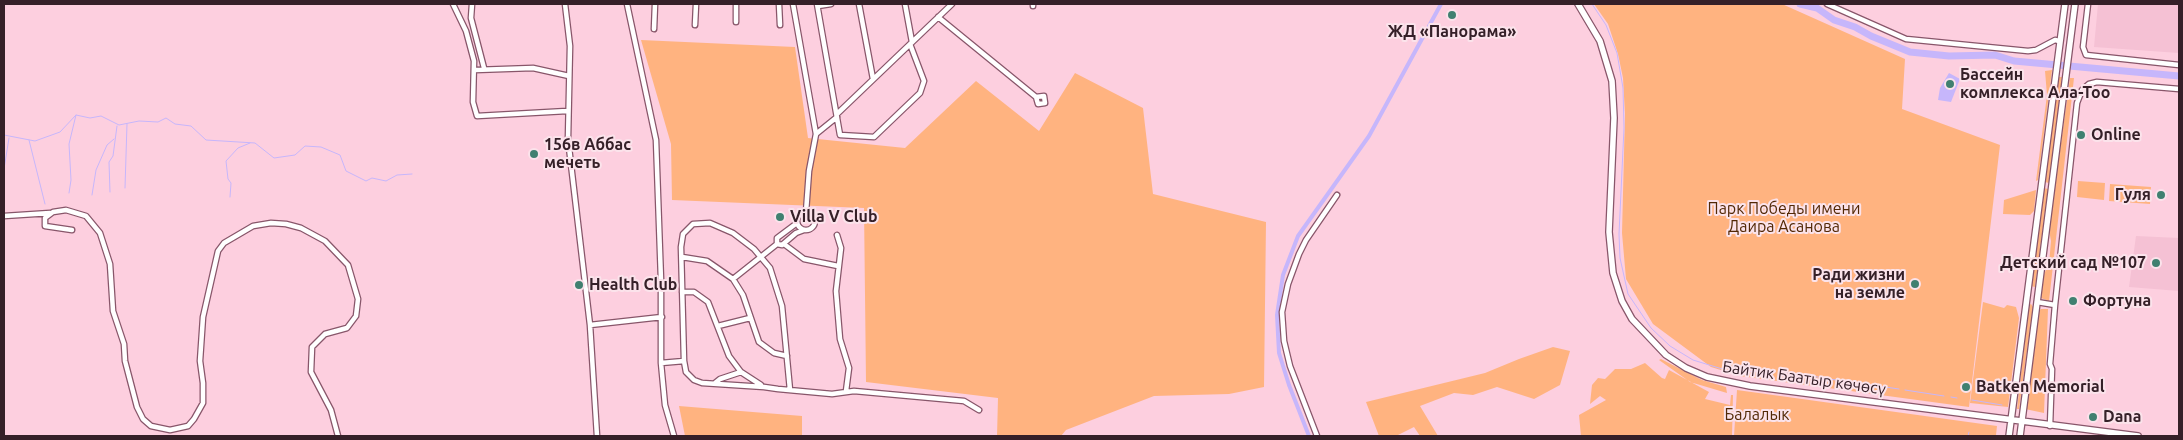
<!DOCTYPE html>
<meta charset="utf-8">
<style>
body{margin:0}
#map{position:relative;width:2183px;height:440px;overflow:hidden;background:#fdcfdf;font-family:Ubuntu,sans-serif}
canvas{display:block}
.frame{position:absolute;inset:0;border:5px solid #352028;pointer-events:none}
</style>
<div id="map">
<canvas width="2183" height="440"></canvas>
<div class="frame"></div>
</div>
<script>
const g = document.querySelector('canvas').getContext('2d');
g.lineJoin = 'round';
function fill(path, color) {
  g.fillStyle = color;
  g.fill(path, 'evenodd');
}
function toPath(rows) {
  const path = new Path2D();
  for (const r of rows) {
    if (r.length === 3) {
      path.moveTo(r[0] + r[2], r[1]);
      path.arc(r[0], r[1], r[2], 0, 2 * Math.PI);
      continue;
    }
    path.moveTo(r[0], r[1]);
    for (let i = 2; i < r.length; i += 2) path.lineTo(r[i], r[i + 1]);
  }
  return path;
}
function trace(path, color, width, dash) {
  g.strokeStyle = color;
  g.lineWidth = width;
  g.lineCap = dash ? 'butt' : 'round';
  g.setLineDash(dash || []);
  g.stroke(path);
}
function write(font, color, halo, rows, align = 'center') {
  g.font = font + ' Ubuntu,sans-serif';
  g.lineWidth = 4;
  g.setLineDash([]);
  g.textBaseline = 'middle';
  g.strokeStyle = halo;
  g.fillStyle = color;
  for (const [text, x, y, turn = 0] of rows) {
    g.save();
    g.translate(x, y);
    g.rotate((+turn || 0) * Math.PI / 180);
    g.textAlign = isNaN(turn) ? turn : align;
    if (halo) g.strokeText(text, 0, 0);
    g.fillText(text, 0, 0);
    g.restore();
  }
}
const built = toPath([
 [2098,4,2179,4,2179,53,2094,47],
 [2136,236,2179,238,2179,291,2129,287]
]);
const green = toPath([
 [1594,4,1782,4,1905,59,1902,109,2000,145,1969,407,1740,376,1711,367,1653,324,1626,279,1622,233,1625,114,1623,78,1618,54,1608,24],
 [641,40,795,47,808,138,905,148,976,81,1039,131,1075,73,1143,108,1153,194,1266,222,1264,387,1229,394,1154,396,1066,430,1061,436,997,436,998,398,866,382,864,208,672,200,671,144],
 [2052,70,2038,180,2036,181,2047,95,2045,71],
 [2058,77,2062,77,2049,183,2045,182],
 [2070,78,2074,78,2049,301,2041,298,2044,274,2049,264,2051,241,2049,230],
 [2078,181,2105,183,2104,200,2077,197],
 [2110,184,2151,187,2150,204,2109,201],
 [2044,188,2048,189,2035,287,2031,286],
 [2036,190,2034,211,2030,215,2003,214,2004,200],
 [1983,302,2004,308,2007,305,2016,307,2019,318,2008,407,1970,403],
 [2031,304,2033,307,2019,409,2017,409,2029,305],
 [2041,309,2048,309,2044,413,2025,409,2038,312],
 [1553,347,1570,351,1560,385,1534,399,1497,387,1473,395,1454,393,1420,406,1438,436,1420,436,1414,427,1396,436,1379,436,1366,402,1485,373,1519,359],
 [1661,359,1702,380,1726,387,1727,393,1690,382,1659,360],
 [1645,363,1662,378,1665,379,1669,370,1709,392,1705,399,1730,405,1731,395,1733,395,1732,436,1581,436,1579,415,1606,400,1600,396,1590,404,1592,385,1598,378,1605,379,1615,369,1631,369],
 [1737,390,1997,426,1996,435,2000,436,1734,436],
 [679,406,802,416,802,436,685,436]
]);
const water = toPath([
 [1949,73,1960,79,1951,102,1938,100,1940,88]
]);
const stream = toPath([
 [1592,4,1606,25,1617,53,1623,88,1624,128,1619,234,1620,258,1628,294,1651,328,1670,346,1693,360,1732,372,1772,371],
 [4,135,35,141,60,132,76,115,90,118,101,116,119,125,139,121,158,122,166,118,175,124,191,126,206,140,255,143,274,158,295,155,305,146,321,147,340,155,346,171,366,181,372,178,386,181,397,175,412,174],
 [29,140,45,204],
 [4,169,9,138],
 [125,188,127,124],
 [110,192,109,162,113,156,117,126],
 [69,193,71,180,69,144,76,115],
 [92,195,96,170,107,145,114,139],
 [230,197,231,183,228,179,226,161,238,148,250,143],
 [1781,372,1789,373],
 [1796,374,1805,375],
 [1809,376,1818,377],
 [1822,378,1899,389],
 [1905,390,1944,396],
 [1951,397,1957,398],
 [1972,400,2002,405],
 [1968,436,1969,432]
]);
const canal = toPath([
 [1309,436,1289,385,1279,353,1277,315,1283,275,1298,236,1369,136,1441,4]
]);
const river = toPath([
 [1800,4,1817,8,1834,20,1855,27,1871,36,1910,52,1949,56,1995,55,2014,61,2179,76]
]);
const minor = toPath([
 [453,4,466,31,474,61,473,102,477,116,567,111],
 [472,4,471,18,484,68],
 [565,4,570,46,568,139,590,325,597,436],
 [627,4,656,140,661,280,661,363,665,405,674,436],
 [779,4,780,25],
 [793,4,816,134,809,171,806,212],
 [817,4,840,135,874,137,920,93,924,81,910,44],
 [859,4,873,79],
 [905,4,912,42],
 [1033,4,1033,6],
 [1827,4,1906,39,2028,51,2036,50,2055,40,2059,41],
 [2088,4,2083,47,2086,55,2179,65],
 [818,6,831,4],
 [938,17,1036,97,1038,104,1045,103,1044,96,1036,97],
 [736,22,736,4],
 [695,25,696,4],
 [654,29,655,4],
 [475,70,533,68,569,76],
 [837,114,952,4],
 [816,134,837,117],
 [806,221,9],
 [4,216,50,213],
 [797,223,777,238,777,244,782,245,796,233,804,230],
 [72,230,45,226,45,218,53,212,66,210,86,216,100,233,110,264,113,311,124,344,125,361,137,407,143,419,151,426,170,430,188,426,194,419,203,403,203,383,200,361,203,317,218,251,224,243,253,226,271,223,286,224,301,228,325,241,348,265,358,299,356,316,347,328,325,334,312,347,311,372,331,410,338,436],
 [837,235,841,248,836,291,840,339,849,368,846,391],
 [784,244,804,259,838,266],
 [682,257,707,261,733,279,743,295,759,342,774,353,787,356],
 [733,279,777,244],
 [682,292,694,292,708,302,729,356,741,372,761,385],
 [2037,302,2055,305,2077,103,2082,90,2089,84,2097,82,2179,89],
 [590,325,662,317],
 [718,326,750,318],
 [661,363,684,361],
 [715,383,720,379,741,372],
 [790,390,782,306,770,268,754,249,733,233,710,223,693,224,683,234,681,247,684,361,686,372,694,380,702,383,764,387,778,389,832,394,854,391,964,401,979,410],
 [2050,426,2052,369,2050,364,2055,305],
 [1317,436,1290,366,1284,341,1282,312,1288,284,1299,254,1306,240,1337,195]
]);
const major = toPath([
 [1578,4,1600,41,1612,81,1614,118,1609,232,1613,273,1622,301,1632,319,1666,355,1686,368,1707,377,1750,386,2138,436],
 [2009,436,2065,4],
 [2020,436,2075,4]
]);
const markers = [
 [1452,15,5,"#408070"],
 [1950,84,5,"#408070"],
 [2081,135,5,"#408070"],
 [534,154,5,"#408070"],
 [2161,195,5,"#408070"],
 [780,217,5,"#408070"],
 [2156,263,5,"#408070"],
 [1915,284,5,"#408070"],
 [579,285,5,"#408070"],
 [2073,301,5,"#408070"],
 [1966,387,5,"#408070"],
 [2093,417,5,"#408070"]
];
const poiNames = [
 ["ЖД «Панорама»",1452,32,"center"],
 ["Бассейн",1960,75],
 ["комплекса Ала-Тоо",1960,93],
 ["Online",2091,135],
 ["156в Аббас",544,145],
 ["мечеть",544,163],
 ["Гуля",2151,195,"right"],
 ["Villa V Club",790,217],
 ["Детский сад №107",2146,263,"right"],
 ["Ради жизни",1905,275,"right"],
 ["на земле",1905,293,"right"],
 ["Health Club",589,285],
 ["Фортуна",2083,301],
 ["Batken Memorial",1976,387],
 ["Dana",2103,417]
];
const parkNames = [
 ["Парк Победы имени",1784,209],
 ["Даира Асанова",1784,227],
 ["Балалык",1757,415]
];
const streetNames = [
 ["Байтик Баатыр көчөсү",1804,378,8]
];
fill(built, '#f5c1d4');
fill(green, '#ffb380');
fill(water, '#c6b6fb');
trace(stream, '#c6b6fb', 1);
trace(canal, '#c6b6fb', 4);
trace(river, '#c6b6fb', 7);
trace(minor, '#88566a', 7);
trace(major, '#88566a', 8);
trace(minor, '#fff', 4.5);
trace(major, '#fff', 5.5);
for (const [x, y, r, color] of markers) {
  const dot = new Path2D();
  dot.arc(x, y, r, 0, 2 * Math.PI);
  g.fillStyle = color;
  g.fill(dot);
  trace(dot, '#fbe3eb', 2);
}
write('bold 16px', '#352028', '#fbe3eb', poiNames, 'left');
write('16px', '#522805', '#fbe3eb', parkNames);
write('16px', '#352028', '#fbe3eb', streetNames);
</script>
